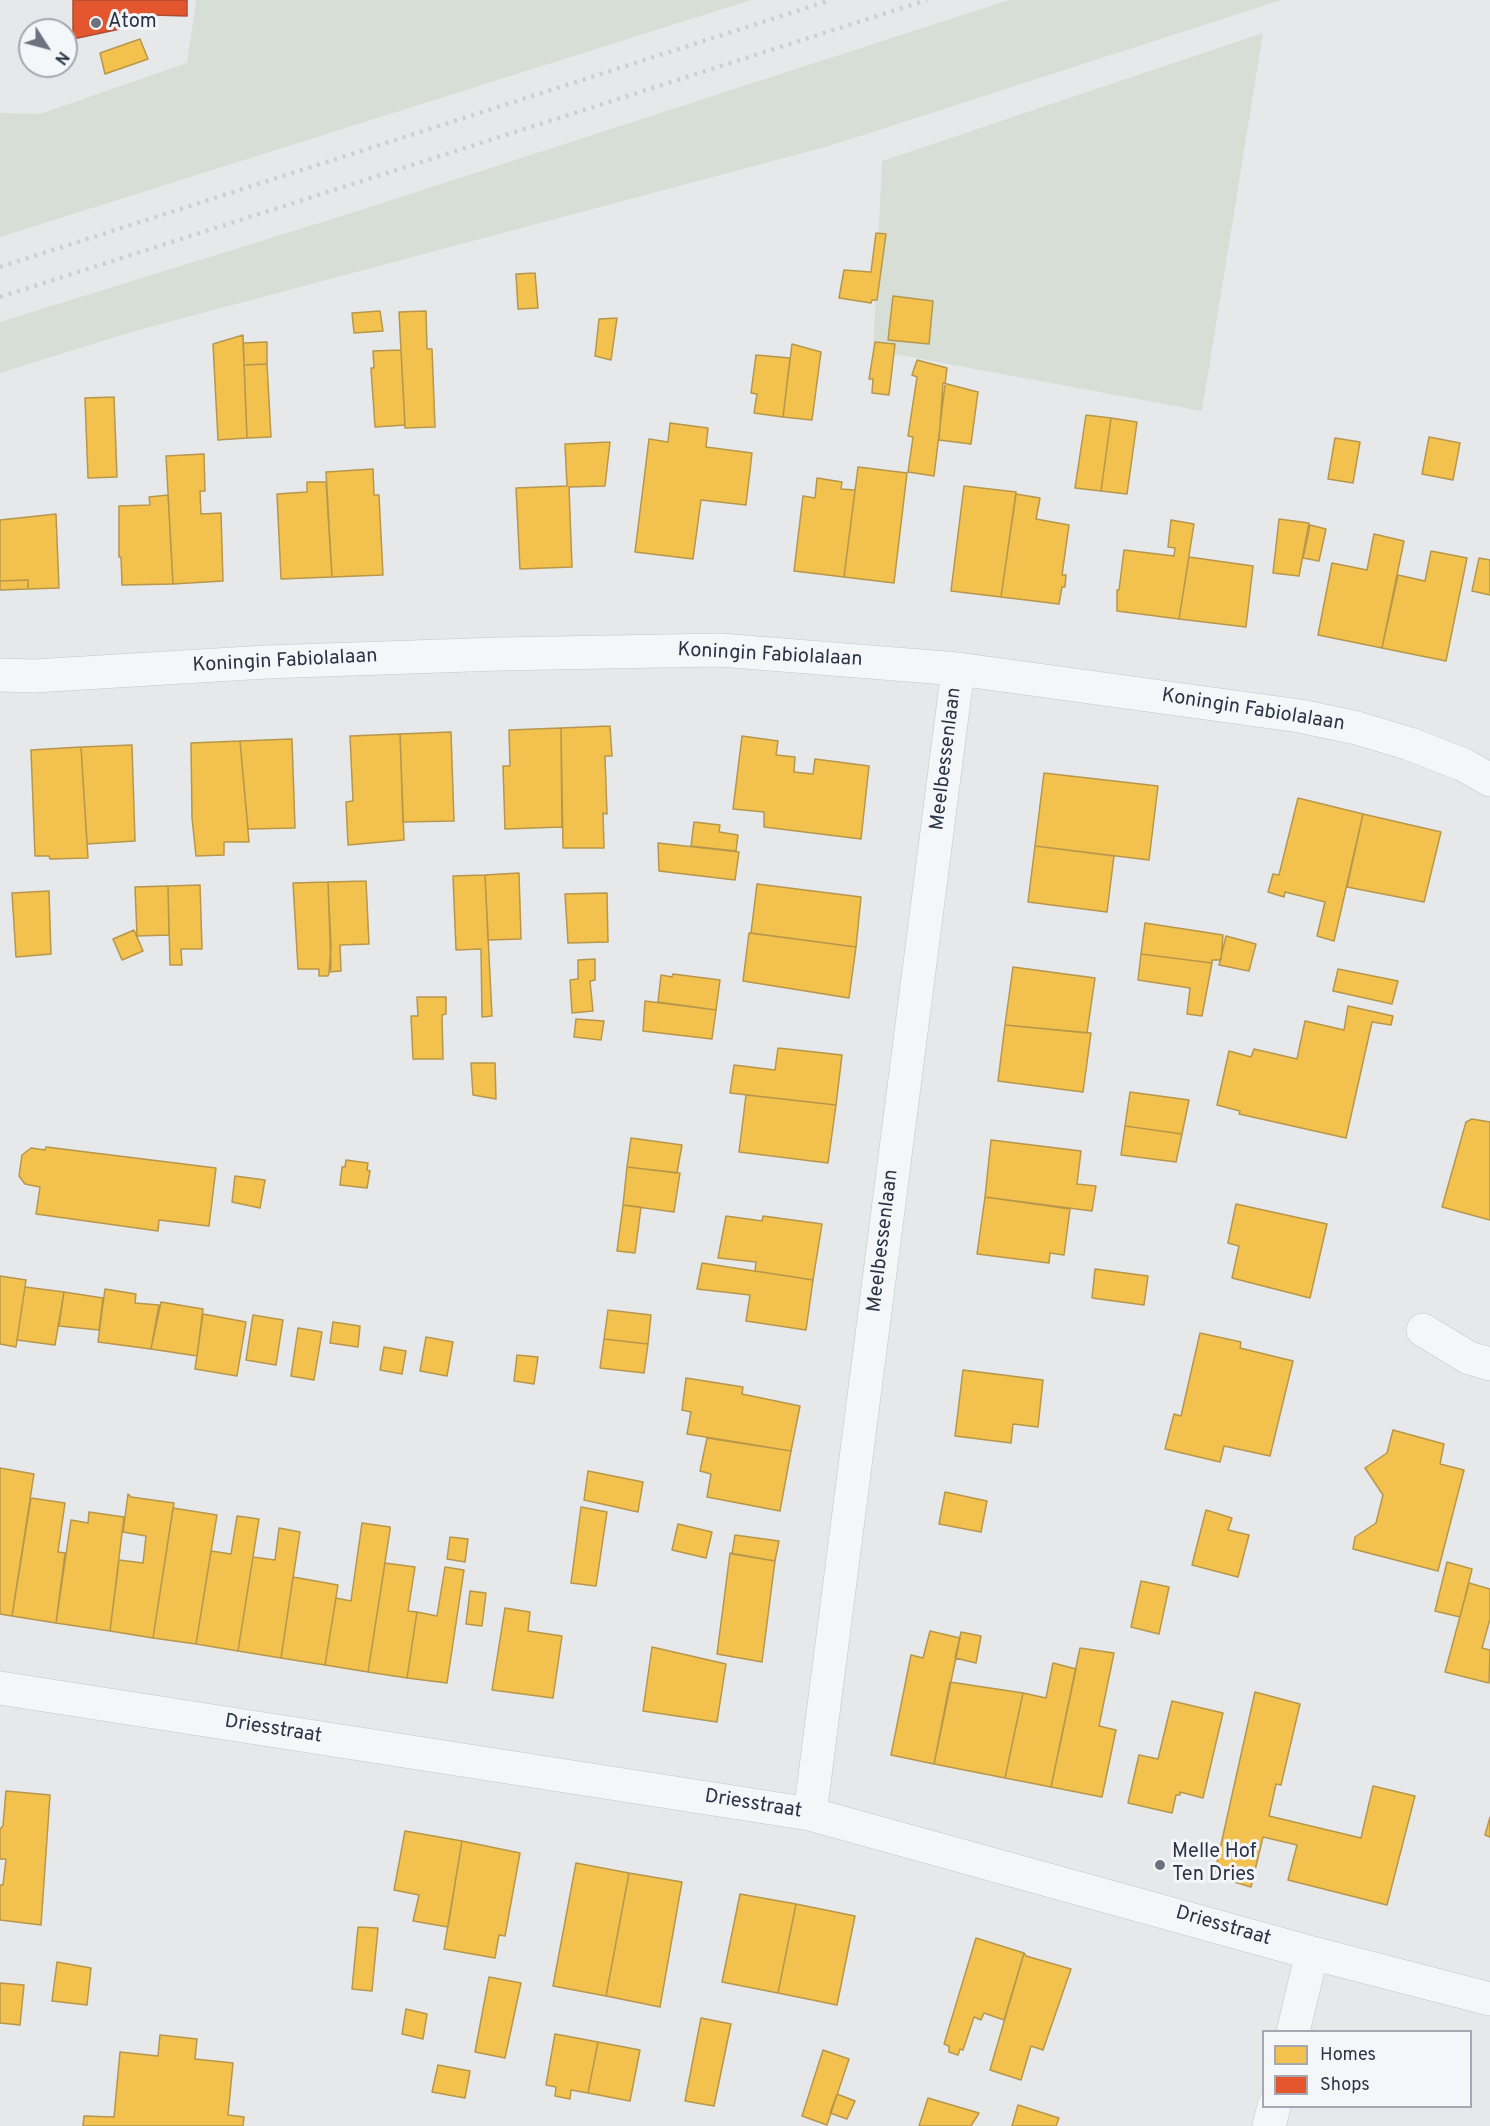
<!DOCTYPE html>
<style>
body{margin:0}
#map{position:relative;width:1490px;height:2126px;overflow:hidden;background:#e6e8ea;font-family:Overpass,sans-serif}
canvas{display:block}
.legend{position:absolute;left:1262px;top:2030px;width:210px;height:78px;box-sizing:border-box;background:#f4f6f9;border:2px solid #a4a8b1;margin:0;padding:8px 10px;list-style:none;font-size:18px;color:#2b3445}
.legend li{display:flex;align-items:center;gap:12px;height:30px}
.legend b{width:30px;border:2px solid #a4a8b1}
.north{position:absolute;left:18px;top:18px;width:60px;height:60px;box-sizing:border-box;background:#f4f6f9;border:2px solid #a4a8b1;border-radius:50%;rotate:126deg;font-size:16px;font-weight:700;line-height:24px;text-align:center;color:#2b3445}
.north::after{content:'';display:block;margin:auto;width:21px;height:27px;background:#6c737f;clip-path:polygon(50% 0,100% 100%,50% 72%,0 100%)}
</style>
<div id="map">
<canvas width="1490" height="2126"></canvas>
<ul class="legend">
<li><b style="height:16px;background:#f2c14e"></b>Homes</li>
<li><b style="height:16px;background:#e4572e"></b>Shops</li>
</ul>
<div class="north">N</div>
</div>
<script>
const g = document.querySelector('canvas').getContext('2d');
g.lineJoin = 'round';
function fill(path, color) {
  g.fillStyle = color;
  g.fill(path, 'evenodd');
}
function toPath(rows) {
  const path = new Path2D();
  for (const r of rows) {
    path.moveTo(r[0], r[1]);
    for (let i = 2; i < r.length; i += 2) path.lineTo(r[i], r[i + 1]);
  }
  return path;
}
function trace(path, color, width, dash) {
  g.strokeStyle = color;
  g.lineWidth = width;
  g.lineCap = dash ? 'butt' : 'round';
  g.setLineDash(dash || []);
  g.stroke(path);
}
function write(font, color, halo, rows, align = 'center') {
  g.font = font + ' Overpass,sans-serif';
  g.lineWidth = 6;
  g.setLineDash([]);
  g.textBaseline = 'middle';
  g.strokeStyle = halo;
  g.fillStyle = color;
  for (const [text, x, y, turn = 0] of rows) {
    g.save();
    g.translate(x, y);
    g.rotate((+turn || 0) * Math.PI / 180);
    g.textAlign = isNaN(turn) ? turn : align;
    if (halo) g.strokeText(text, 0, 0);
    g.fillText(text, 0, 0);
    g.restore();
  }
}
const green = toPath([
 [196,0,751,0,0,237,0,113,40,114,187,63],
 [1009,0,1281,0,829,146,131,332,0,373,0,322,358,211],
 [1263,33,1202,411,873,350,882,161]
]);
const homes = toPath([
 [140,39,148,59,105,74,100,53,140,39],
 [876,233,886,234,877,300,872,300,871,303,839,298,844,270,871,272,876,233],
 [535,273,538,308,518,309,516,274,535,273],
 [893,296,933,301,929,344,888,340,893,296],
 [380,311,383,331,354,333,352,313,380,311],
 [426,311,427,349,432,349,435,427,405,428,399,312,426,311],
 [617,318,611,360,595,356,599,319,617,318],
 [243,335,247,438,218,440,213,344,243,335],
 [267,342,267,364,244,365,243,343,267,342],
 [875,342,895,344,889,395,872,393,873,379,869,379,875,342],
 [792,344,821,352,812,420,783,417,792,344],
 [401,350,405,425,375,427,371,368,374,368,373,351,401,350],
 [756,355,790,358,783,417,754,413,757,394,751,393,756,355],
 [917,360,947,368,934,476,908,472,913,437,908,436,917,377,912,375,917,360],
 [267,364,271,437,247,438,244,365,267,364],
 [943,383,978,392,971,444,939,440,943,383],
 [114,397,117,477,88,478,85,398,114,397],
 [1086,415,1111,418,1101,491,1075,488,1086,415],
 [1111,418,1137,422,1127,494,1101,491,1111,418],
 [670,423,708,428,706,447,752,453,746,505,701,500,693,559,635,552,649,439,668,442,670,423],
 [1429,437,1460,443,1453,480,1422,474,1429,437],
 [1335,438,1360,442,1353,483,1328,479,1335,438],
 [610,442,605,486,569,487,572,567,520,569,516,488,567,486,565,444,610,442],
 [204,454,205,491,200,491,201,514,221,513,223,581,173,584,166,456,204,454],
 [858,467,907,473,894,583,844,577,858,467],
 [373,469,374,495,379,495,383,575,332,577,326,472,373,469],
 [817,478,842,482,841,489,855,490,844,577,794,571,803,496,815,498,817,478],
 [307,482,326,482,332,577,281,579,277,494,307,492,307,482],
 [964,486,1016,492,1001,597,951,591,964,486],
 [1016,494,1040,498,1036,519,1069,525,1062,575,1066,575,1065,587,1062,587,1059,604,1001,597,1016,494],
 [168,495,173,584,122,585,121,557,119,557,119,506,150,505,149,497,168,495],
 [56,514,59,588,28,589,28,580,0,581,0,520,56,514],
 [1279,519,1309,523,1299,576,1273,573,1279,519],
 [1171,520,1194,524,1179,619,1117,611,1117,590,1119,590,1124,550,1174,556,1175,548,1168,547,1171,520],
 [1310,525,1326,529,1319,561,1303,558,1310,525],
 [1374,534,1404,541,1382,648,1318,635,1332,563,1367,570,1374,534],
 [1431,551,1467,558,1446,661,1382,648,1398,575,1425,581,1431,551],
 [1189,557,1253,566,1246,627,1179,619,1189,557],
 [1479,558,1490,560,1490,595,1472,591,1479,558],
 [28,580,28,589,0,590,0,581,28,580],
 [610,726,612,756,605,756,607,814,603,813,604,848,563,848,561,728,610,726],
 [561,728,562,827,505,829,503,766,510,766,509,730,561,728],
 [451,732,454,821,403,822,400,734,451,732],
 [400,734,404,840,348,845,346,802,353,801,350,736,400,734],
 [742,736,778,741,776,755,795,757,794,772,813,774,815,759,869,766,861,839,764,827,764,812,733,809,742,736],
 [292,739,295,828,248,829,240,741,292,739],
 [240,741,249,842,224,842,224,855,196,856,192,818,191,743,240,741],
 [132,745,135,841,87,844,81,747,132,745],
 [81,747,88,858,50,859,49,856,35,856,31,750,81,747],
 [1044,773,1158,786,1149,860,1035,846,1044,773],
 [1298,798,1363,814,1334,941,1317,936,1325,902,1285,892,1284,897,1268,892,1273,874,1279,875,1298,798],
 [1363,814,1441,832,1424,902,1347,887,1363,814],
 [694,822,720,825,719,832,738,835,736,851,691,846,694,822],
 [658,843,739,852,735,880,659,871,658,843],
 [1035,846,1114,856,1107,912,1028,902,1035,846],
 [519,873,521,939,488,940,485,875,519,873],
 [485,875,492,1016,482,1017,481,949,456,950,453,876,485,875],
 [366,881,369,944,340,945,341,971,329,972,331,946,328,882,366,881],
 [328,882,331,968,328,976,319,976,319,969,298,969,293,883,328,882],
 [757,884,861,897,856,947,751,933,757,884],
 [200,885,202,949,181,949,182,965,170,965,168,886,200,885],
 [168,886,169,935,137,936,135,887,168,886],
 [49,891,51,954,16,957,12,893,49,891],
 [607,893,608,942,568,943,565,894,607,893],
 [1145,923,1223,935,1221,960,1212,960,1212,963,1141,954,1145,923],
 [134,930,143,951,122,960,113,939,134,930],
 [749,933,856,947,849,998,743,981,749,933],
 [1226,936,1256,944,1249,971,1219,965,1226,936],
 [1141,954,1212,963,1202,1016,1187,1014,1190,988,1138,980,1141,954],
 [595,959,595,980,590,981,593,1011,572,1013,570,980,578,979,578,960,595,959],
 [1013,967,1095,978,1087,1033,1005,1025,1013,967],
 [1338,969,1398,981,1392,1004,1333,991,1338,969],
 [673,974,720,980,716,1010,658,1002,661,975,672,977,673,974],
 [417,997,446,997,446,1014,442,1015,443,1059,413,1059,411,1016,418,1016,417,997],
 [645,1001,716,1010,712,1039,643,1031,645,1001],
 [1348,1006,1393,1016,1391,1025,1372,1022,1346,1138,1239,1114,1240,1111,1217,1105,1229,1051,1251,1057,1254,1049,1297,1059,1305,1021,1344,1030,1348,1006],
 [576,1019,604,1021,601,1040,574,1037,576,1019],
 [1005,1025,1091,1033,1083,1092,998,1081,1005,1025],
 [778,1048,842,1055,836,1105,730,1093,734,1065,775,1070,778,1048],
 [471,1063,495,1063,496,1099,473,1095,471,1063],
 [1130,1092,1189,1100,1182,1134,1125,1126,1130,1092],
 [746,1095,836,1105,828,1163,739,1152,746,1095],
 [1472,1119,1490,1122,1490,1220,1442,1207,1466,1122,1472,1119],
 [1125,1126,1182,1134,1176,1162,1121,1155,1125,1126],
 [631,1138,682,1145,677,1173,627,1167,631,1138],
 [991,1140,1081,1151,1077,1184,1096,1186,1092,1211,985,1197,991,1140],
 [46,1147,216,1168,209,1226,159,1220,158,1231,36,1214,40,1187,25,1184,19,1176,22,1155,31,1148,45,1150,46,1147],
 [346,1160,368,1163,367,1170,370,1171,367,1188,340,1185,342,1167,345,1167,346,1160],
 [627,1167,680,1173,674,1212,623,1205,627,1167],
 [235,1176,265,1180,260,1208,232,1202,235,1176],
 [985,1197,1070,1209,1064,1255,1050,1253,1049,1263,977,1254,985,1197],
 [1236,1204,1327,1224,1310,1298,1232,1278,1239,1246,1228,1243,1236,1204],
 [623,1205,641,1207,635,1253,617,1251,623,1205],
 [726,1216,762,1221,763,1216,822,1224,813,1280,755,1271,756,1262,718,1258,726,1216],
 [702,1263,813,1280,806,1330,746,1321,750,1295,697,1289,702,1263],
 [1095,1269,1148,1276,1144,1305,1092,1298,1095,1269],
 [0,1276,26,1280,16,1347,0,1344,0,1276],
 [25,1287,64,1292,55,1345,17,1340,25,1287],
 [105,1289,136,1294,135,1303,159,1305,151,1349,98,1342,105,1289],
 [64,1292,103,1298,99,1330,59,1326,64,1292],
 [161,1302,203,1309,197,1356,151,1349,161,1302],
 [608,1310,651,1315,648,1344,604,1339,608,1310],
 [203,1314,246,1322,237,1376,195,1369,203,1314],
 [253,1315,283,1320,276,1365,246,1360,253,1315],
 [333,1322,360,1326,358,1347,330,1343,333,1322],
 [298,1328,322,1332,314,1380,291,1376,298,1328],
 [1200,1333,1241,1342,1240,1348,1293,1361,1270,1456,1224,1446,1220,1462,1165,1449,1174,1414,1181,1416,1200,1333],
 [426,1337,453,1342,447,1376,420,1371,426,1337],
 [604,1339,648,1344,644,1373,600,1368,604,1339],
 [384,1347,406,1351,402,1374,380,1370,384,1347],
 [517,1355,538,1357,534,1384,514,1381,517,1355],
 [963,1370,1043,1380,1038,1427,1013,1424,1011,1443,955,1436,963,1370],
 [686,1378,743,1387,742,1394,800,1406,791,1451,687,1434,691,1412,682,1410,686,1378],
 [1393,1430,1444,1444,1440,1464,1464,1470,1438,1571,1353,1549,1355,1537,1376,1523,1383,1495,1365,1468,1387,1453,1393,1430],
 [707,1438,791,1451,780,1511,707,1497,711,1474,700,1471,707,1438],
 [0,1468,34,1474,12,1616,0,1614,0,1468],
 [588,1471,643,1482,638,1512,584,1500,588,1471],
 [945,1492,987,1501,981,1532,939,1524,945,1492],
 [128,1494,131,1497,174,1503,153,1638,110,1631,119,1560,143,1563,146,1536,123,1532,128,1494],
 [31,1498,65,1503,58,1552,65,1553,56,1623,12,1616,31,1498],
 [581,1507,607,1512,596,1586,571,1583,581,1507],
 [173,1508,217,1515,196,1644,153,1638,173,1508],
 [1206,1510,1232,1518,1228,1530,1249,1535,1238,1577,1192,1565,1206,1510],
 [89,1512,124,1517,110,1631,56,1623,71,1520,88,1523,89,1512],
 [237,1516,259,1519,238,1651,196,1644,211,1551,231,1554,237,1516],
 [362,1523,390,1527,390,1530,368,1672,325,1665,336,1598,351,1601,362,1523],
 [678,1524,712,1532,706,1558,672,1550,678,1524],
 [279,1528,300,1532,281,1658,238,1651,253,1557,275,1560,279,1528],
 [735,1535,779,1541,775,1561,732,1554,735,1535],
 [450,1537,468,1539,465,1562,447,1559,450,1537],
 [730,1553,775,1561,762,1662,717,1654,730,1553],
 [1447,1562,1472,1569,1460,1617,1435,1611,1447,1562],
 [385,1563,415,1567,408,1611,417,1612,407,1678,368,1672,385,1563],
 [445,1567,464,1570,447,1683,407,1678,417,1612,437,1616,445,1567],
 [293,1577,338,1585,325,1665,281,1658,293,1577],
 [1141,1581,1169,1587,1159,1634,1131,1627,1141,1581],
 [1469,1583,1490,1589,1490,1619,1482,1648,1490,1650,1489,1683,1445,1672,1469,1583],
 [470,1591,486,1593,482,1626,466,1624,470,1591],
 [505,1608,530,1612,528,1631,562,1636,553,1698,492,1690,505,1608],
 [930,1631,960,1638,934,1764,891,1755,911,1655,923,1658,930,1631],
 [961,1632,981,1636,976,1663,955,1658,961,1632],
 [652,1647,726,1664,717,1722,643,1711,652,1647],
 [1080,1648,1114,1653,1099,1726,1116,1730,1102,1797,1051,1787,1080,1648],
 [1053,1663,1076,1669,1051,1787,1005,1778,1023,1693,1046,1698,1053,1663],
 [950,1682,1023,1693,1005,1778,934,1764,950,1682],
 [1255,1692,1300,1704,1281,1785,1276,1784,1269,1816,1361,1838,1373,1786,1415,1796,1387,1905,1288,1880,1297,1845,1263,1837,1251,1887,1214,1876,1255,1692],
 [1172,1701,1223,1713,1203,1798,1180,1792,1180,1795,1176,1795,1172,1813,1128,1803,1139,1755,1158,1759,1172,1701],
 [6,1791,50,1795,41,1925,0,1920,0,1885,3,1885,6,1859,0,1859,0,1829,3,1826,6,1791],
 [1490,1817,1490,1837,1485,1835,1490,1817],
 [405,1831,462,1841,448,1927,413,1921,419,1895,394,1890,405,1831],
 [462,1841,520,1853,505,1936,499,1935,495,1958,444,1949,462,1841],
 [576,1863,629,1873,606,1996,553,1986,576,1863],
 [629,1873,682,1882,660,2007,606,1996,629,1873],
 [740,1894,796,1904,778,1993,722,1982,740,1894],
 [796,1904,855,1916,837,2005,778,1993,796,1904],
 [358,1927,378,1928,372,1991,352,1989,358,1927],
 [976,1938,1024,1953,1004,2020,984,2013,981,2020,974,2017,963,2050,960,2049,958,2055,949,2052,949,2046,944,2044,976,1938],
 [1024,1953,1026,1956,1071,1969,1043,2050,1031,2046,1021,2080,990,2070,1024,1953],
 [57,1962,91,1968,87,2005,52,2001,57,1962],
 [489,1977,521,1983,505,2058,475,2052,489,1977],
 [0,1983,24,1985,20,2025,0,2023,0,1983],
 [406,2009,427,2014,423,2039,402,2034,406,2009],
 [701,2018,731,2024,714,2106,685,2101,701,2018],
 [555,2034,598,2042,588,2093,571,2090,570,2099,555,2096,556,2087,546,2085,555,2034],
 [160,2035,197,2039,195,2059,233,2063,228,2115,244,2117,243,2126,83,2126,84,2116,114,2117,120,2052,158,2056,160,2035],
 [598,2042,640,2050,630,2101,588,2093,598,2042],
 [823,2050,849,2059,827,2125,802,2116,823,2050],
 [438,2065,470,2071,465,2098,432,2092,438,2065],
 [837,2094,855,2101,847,2119,830,2113,837,2094],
 [928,2098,979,2113,971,2126,919,2126,928,2098],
 [1018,2105,1059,2118,1056,2126,1012,2126,1018,2105]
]);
const shops = toPath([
 [73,0,187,0,187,16,118,14,120,29,73,39,73,0]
]);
const minor = toPath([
 [0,675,34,676,266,662,499,654,720,650,958,669,1300,716,1357,728,1410,744,1464,765,1490,780],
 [1423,1330,1469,1358,1490,1364],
 [0,1688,810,1814,1312,1953,1490,1999],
 [810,1814,958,669],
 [1293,2032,1312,1953],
 [1269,2126,1274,2106]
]);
const rail = toPath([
 [0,267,831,0],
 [0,297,927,0]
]);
const markers = [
 [96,23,6,"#6c737f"],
 [1160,1865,6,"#6c737f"]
];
const poiNames = [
 ["Atom",108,23],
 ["Melle Hof",1172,1853],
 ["Ten Dries",1172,1876]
];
const streetNames = [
 ["Koningin Fabiolalaan",770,656,3],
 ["Koningin Fabiolalaan",285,662,-3],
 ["Koningin Fabiolalaan",1253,711,9],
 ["Meelbessenlaan",947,759,-83],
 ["Meelbessenlaan",884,1241,-83],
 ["Driesstraat",273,1730,9],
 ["Driesstraat",753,1805,9],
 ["Driesstraat",1223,1927,16]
];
fill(green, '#d6ded6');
fill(homes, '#f2c14e');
trace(homes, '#b6974b', 1.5);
fill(shops, '#e4572e');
trace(shops, '#ac4c35', 1.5);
trace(minor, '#c4c6c8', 34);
trace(minor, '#f5f6f7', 33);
trace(rail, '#cecfd2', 4.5, [3, 6]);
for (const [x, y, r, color] of markers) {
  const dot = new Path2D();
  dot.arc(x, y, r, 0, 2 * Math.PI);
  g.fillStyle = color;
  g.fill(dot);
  trace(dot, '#f4f6f9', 2);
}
write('20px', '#2b3445', '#f4f6f9', poiNames, 'left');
write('20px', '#2b3445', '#f4f6f9', streetNames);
</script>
